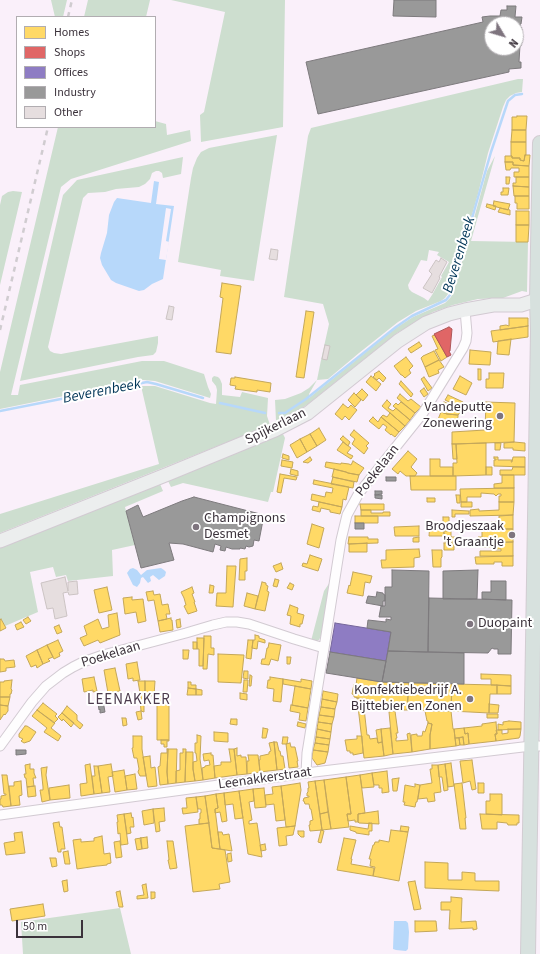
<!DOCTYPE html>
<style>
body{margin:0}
#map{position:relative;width:540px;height:954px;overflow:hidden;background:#faf0fa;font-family:"Source Sans 3",sans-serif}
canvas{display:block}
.legend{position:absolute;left:16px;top:16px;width:140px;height:112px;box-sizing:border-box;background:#fff;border:1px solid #b1adb1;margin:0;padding:5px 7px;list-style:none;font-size:12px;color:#3b323b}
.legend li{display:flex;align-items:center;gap:8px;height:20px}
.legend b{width:20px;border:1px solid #b1adb1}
.north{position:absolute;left:484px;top:16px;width:40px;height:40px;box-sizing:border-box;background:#fff;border:1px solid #b1adb1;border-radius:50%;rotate:128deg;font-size:11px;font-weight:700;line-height:16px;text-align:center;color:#3b323b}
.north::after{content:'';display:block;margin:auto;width:14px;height:18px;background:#7e747e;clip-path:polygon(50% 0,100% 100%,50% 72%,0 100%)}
.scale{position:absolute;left:16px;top:920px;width:67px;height:18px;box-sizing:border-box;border:2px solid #3b323b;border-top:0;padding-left:5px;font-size:12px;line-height:14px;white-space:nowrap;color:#3b323b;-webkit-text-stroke:3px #fff;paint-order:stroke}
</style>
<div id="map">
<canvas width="540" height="954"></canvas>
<ul class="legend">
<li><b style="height:11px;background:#ffd966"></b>Homes</li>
<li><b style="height:11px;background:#e06666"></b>Shops</li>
<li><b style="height:11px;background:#8e7cc3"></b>Offices</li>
<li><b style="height:11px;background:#999"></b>Industry</li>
<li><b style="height:11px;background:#e6dedf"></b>Other</li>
</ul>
<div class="north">N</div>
<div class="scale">50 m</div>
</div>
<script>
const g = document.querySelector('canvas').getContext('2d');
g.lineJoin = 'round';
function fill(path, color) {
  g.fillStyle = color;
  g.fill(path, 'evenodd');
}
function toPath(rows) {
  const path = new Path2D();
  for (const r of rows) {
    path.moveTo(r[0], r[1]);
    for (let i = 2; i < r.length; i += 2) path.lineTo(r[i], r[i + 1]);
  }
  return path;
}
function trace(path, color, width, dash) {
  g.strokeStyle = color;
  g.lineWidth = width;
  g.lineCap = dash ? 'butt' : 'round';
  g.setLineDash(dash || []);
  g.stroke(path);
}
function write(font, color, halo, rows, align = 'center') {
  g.font = font + ' "Source Sans 3",sans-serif';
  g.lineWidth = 4;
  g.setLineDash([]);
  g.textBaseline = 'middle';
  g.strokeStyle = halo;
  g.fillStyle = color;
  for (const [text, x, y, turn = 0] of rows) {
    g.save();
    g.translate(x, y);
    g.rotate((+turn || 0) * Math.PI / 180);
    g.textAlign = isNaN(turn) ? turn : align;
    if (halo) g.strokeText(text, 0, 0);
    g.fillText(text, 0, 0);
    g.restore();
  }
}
const green = toPath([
 [51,0,67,0,63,17,55,17],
 [88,0,150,0,146,17,84,17],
 [171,0,285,0,283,127,201,142,200,115,204,112,225,12],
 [518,79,523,79,522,92,516,93,510,96,506,100,503,107,488,153,478,194,453,280,448,294,445,298,441,301,416,311,398,322,359,353,328,379,317,380,309,394,309,398,396,328,413,317,445,303,451,297,455,287,487,171,495,156,471,241,528,242,527,292,522,291,503,298,478,299,453,305,433,312,397,333,308,404,293,414,276,421,275,400,285,399,301,393,309,388,317,380,321,360,329,324,323,304,284,297,308,136,311,128],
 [429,250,439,252,437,255,449,262,441,276,442,277,432,295,428,301,424,298,412,292,409,289,408,285,421,260,427,261],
 [155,121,166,124,167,135,190,130,191,141,71,179,61,187,11,395,18,395,20,385,142,361,164,361,204,374,208,387,211,394,210,398,155,381,143,380,0,409,0,372,58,127,155,127],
 [277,135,254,281,220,276,221,270,178,262,191,178,193,168,197,158,201,152,209,148],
 [183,157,181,174,163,178,162,173,159,171,156,171,152,173,150,179,145,184,139,187,116,189,105,192,88,193,83,198,48,347,50,351,54,353,61,354,158,336,158,343,156,352,153,355,138,357,20,381,63,195,77,180],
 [13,191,22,192,0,285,0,205,2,196,8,192],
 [214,376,218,377,220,379,222,384,222,395,240,397,242,392,268,398,267,416,270,425,0,533,0,514,159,464,141,386,155,386,210,403,216,404,217,390,216,386,212,381,212,378],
 [283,434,285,438,273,492,271,492,268,502,183,483,171,487,168,481],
 [160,484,163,491,125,507,135,545,112,550,113,576,68,581,66,575,56,577,53,567,30,572,38,612,5,626,1,619,0,620,0,548],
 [330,582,321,636,319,640,317,641,311,641,324,591],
 [120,908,131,954,23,954,21,922]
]);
const water = toPath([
 [154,181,159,182,156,204,174,206,163,279,152,284,144,290,139,291,116,283,111,280,102,265,100,258,101,253,107,233,109,215,114,202,117,198,151,203],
 [133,568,137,570,141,575,147,570,161,568,164,570,166,572,165,576,159,580,153,575,150,577,151,581,148,583,143,577,141,578,140,583,137,587,133,585,127,573,130,569],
 [394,921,406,921,408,923,409,932,408,949,406,951,396,950,393,949]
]);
const pier = toPath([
 [166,208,171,209,166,241,169,242,166,260,159,259]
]);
const homes = toPath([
 [517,116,527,116,526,130,512,130,512,117,517,117,517,116],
 [512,130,526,130,526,142,511,142,512,130],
 [511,142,526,142,526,155,525,155,524,161,520,160,520,158,512,158,512,156,511,156,511,142],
 [525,155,530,155,529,166,513,165,513,162,505,162,505,156,512,156,512,158,520,158,520,160,524,161,525,155],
 [505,162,513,162,513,165,529,166,529,177,514,177,514,172,519,172,519,168,511,168,510,170,506,170,505,162],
 [506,177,510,177,509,184,506,184,506,177],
 [516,177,529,177,529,187,513,186,513,183,516,183,516,177],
 [513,186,529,187,529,196,514,196,513,186],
 [503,188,509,188,508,195,501,195,501,192,503,192,503,188],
 [515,196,529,196,529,209,517,209,517,203,515,203,515,196],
 [494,201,510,204,508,210,493,206,494,201],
 [487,204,496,206,495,210,486,207,487,204],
 [500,208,510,210,510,215,498,212,500,208],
 [516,211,529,211,529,225,516,225,516,211],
 [516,225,529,225,528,242,516,242,516,225],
 [222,283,241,286,231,354,216,352,223,298,220,297,222,283],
 [306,311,314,312,304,378,296,377,306,311],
 [509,318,528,318,528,326,500,330,500,326,506,325,509,326,509,318],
 [528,326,528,337,493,342,491,331,528,326],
 [435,335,447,357,441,361,435,350,438,349,432,336,435,335],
 [511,339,509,355,497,354,498,341,511,339],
 [419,342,422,346,411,353,408,349,419,342],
 [470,350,491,352,490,365,469,364,470,350],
 [434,351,439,360,425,367,421,358,423,356,434,351],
 [406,357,413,366,409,370,411,373,405,378,402,375,401,375,394,366,406,357],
 [439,360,444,367,438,370,439,373,429,377,425,367,439,360],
 [478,369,481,369,481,380,478,380,478,369],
 [379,371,386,378,383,382,379,378,377,380,373,377,375,375,374,374,379,371],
 [489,373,504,373,503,388,486,388,486,379,489,379,489,373],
 [371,376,381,384,376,391,366,382,371,376],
 [460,376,472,383,466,395,453,389,460,376],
 [235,377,271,383,270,392,257,390,257,392,235,389,236,386,230,385,231,378,235,378,235,377],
 [424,377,432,388,428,391,421,379,424,377],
 [401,381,413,394,411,397,399,384,401,381],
 [424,388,428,394,424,397,420,391,424,388],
 [362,389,368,395,363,401,356,395,362,389],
 [354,393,361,400,355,407,348,400,354,393],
 [400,394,408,401,411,399,421,407,415,413,397,398,400,394],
 [448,395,463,402,460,407,445,400,448,395],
 [387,400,391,404,388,408,393,411,396,408,410,420,405,426,382,406,387,400],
 [401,402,415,413,410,420,393,406,396,403,398,405,401,402],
 [444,402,461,409,459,414,458,415,447,414,441,412,444,402],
 [486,402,515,403,514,442,452,444,452,432,485,430,486,402],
 [343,404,348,408,351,405,357,410,349,420,345,416,342,420,335,414,343,404],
 [441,412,447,414,458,415,458,417,456,422,445,420,444,424,437,422,441,412],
 [390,413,405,426,399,432,381,417,383,415,387,417,390,413],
 [373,417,378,422,381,417,399,432,395,437,391,434,391,435,385,430,387,427,383,424,379,429,369,421,373,417],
 [319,428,326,440,317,446,310,434,319,428],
 [354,430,369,443,366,446,368,448,364,454,352,444,355,439,350,435,354,430],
 [310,434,317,446,307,452,300,439,310,434],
 [343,436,350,442,348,446,340,439,343,436],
 [300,439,307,452,297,458,290,445,300,439],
 [343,442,351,448,347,453,353,456,351,459,337,450,343,442],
 [514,442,525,443,525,451,513,450,513,448,504,448,504,443,514,442],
 [486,443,486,475,453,476,453,463,457,463,456,444,486,443],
 [495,443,501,443,500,450,495,450,495,443],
 [452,444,456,444,457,459,453,459,452,444],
 [408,451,417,459,411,467,417,473,415,476,406,476,400,471,398,474,392,469,408,451],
 [283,454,289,456,289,460,282,458,283,454],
 [310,457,312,460,308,463,303,462,310,457],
 [494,457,498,457,498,460,512,460,511,462,512,462,513,457,525,457,525,467,494,466,494,460,496,460,496,459,494,459,494,457],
 [430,459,440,459,440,467,453,467,453,476,430,476,430,459],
 [282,460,293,462,292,468,281,466,282,460],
 [353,461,364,468,359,475,348,473,346,472,325,467,326,462,340,464,341,464,341,463,349,464,351,465,353,461],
 [486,467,492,467,492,475,486,475,486,467],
 [513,467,525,467,525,475,500,475,500,470,512,470,513,467],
 [291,469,298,471,298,476,290,474,291,469],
 [334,469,346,472,348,473,359,475,357,482,332,477,334,469],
 [280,474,297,477,296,480,284,478,281,493,277,492,280,474],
 [502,475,514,475,514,488,494,488,494,484,502,483,502,475],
 [410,476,456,476,456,490,411,490,410,476],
 [333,477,354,482,353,488,331,484,333,477],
 [314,480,349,487,346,500,343,499,342,507,311,500,312,494,325,497,326,492,332,493,333,488,313,484,314,480],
 [514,488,514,502,499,502,499,496,501,496,501,494,498,494,496,496,494,494,481,493,481,497,467,497,467,502,461,502,460,489,514,488],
 [456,495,460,495,460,503,457,503,456,495],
 [427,498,435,498,435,502,427,502,427,498],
 [319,502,342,507,340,514,330,512,330,510,321,508,320,512,312,510,313,506,318,507,319,502],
 [461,502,472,502,472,507,461,507,461,502],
 [499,502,514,502,513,515,470,516,470,510,479,509,479,511,499,510,499,502],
 [360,504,384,504,384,510,361,510,360,504],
 [361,510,371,510,371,513,383,513,383,512,390,512,390,516,361,516,361,510],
 [452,510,469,511,469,514,455,514,455,517,452,517,452,510],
 [513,515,513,529,483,529,483,525,491,525,491,522,499,522,499,516,513,515],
 [355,516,378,516,378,523,355,523,355,516],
 [443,517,449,517,449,522,447,522,447,530,443,530,443,517],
 [430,523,443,523,444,536,429,536,430,523],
 [312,524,324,528,319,548,307,544,312,524],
 [419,526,419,536,395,536,394,527,419,526],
 [482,529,513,529,513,542,478,543,478,537,482,537,482,529],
 [444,531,451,531,451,537,459,537,459,542,445,542,444,531],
 [349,537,368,537,368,539,378,539,378,543,348,544,349,537],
 [419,537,419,542,413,542,413,538,419,537],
 [513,542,513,556,480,556,480,551,501,551,501,549,495,549,495,547,482,547,482,543,513,542],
 [367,543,367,552,349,552,349,544,367,543],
 [444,543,454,543,454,550,444,550,444,543],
 [419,549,420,557,414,558,414,567,382,568,381,560,386,560,386,550,419,549],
 [432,550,442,550,442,557,441,558,441,567,433,567,432,550],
 [310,555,322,559,318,571,302,566,303,563,307,564,310,555],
 [513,556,513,566,502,566,502,562,494,562,494,564,476,564,475,557,513,556],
 [247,558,247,571,245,571,245,580,239,580,240,559,247,558],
 [281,563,283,569,276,572,273,566,281,563],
 [227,566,236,566,233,607,216,606,217,593,226,593,227,566],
 [353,572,372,576,370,583,365,582,363,596,347,593,349,585,350,586,353,572],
 [275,579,279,580,277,587,273,586,275,579],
 [262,582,266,583,266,585,268,586,267,591,269,592,265,611,255,609,262,582],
 [290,583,294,585,292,590,287,588,290,583],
 [210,585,214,586,213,593,209,593,210,585],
 [107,587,112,610,99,613,94,590,107,587],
 [192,587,194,593,192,594,195,602,194,602,197,611,188,614,184,606,186,605,184,598,181,592,192,587],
 [153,591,154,595,160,594,162,605,168,604,170,614,166,614,167,619,158,621,154,600,148,601,146,592,153,591],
 [247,593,258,596,255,609,244,606,247,593],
 [132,597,132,600,143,599,146,621,138,623,136,612,125,614,123,598,132,597],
 [290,605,298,608,297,613,304,615,302,624,300,624,300,627,290,624,291,616,287,615,290,605],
 [117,613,120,635,100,643,98,640,84,646,80,638,87,635,84,626,98,619,102,629,109,627,108,615,117,613],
 [28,617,31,621,26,624,23,620,28,617],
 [171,618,171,620,172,620,173,630,160,632,158,621,171,618],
 [1,619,6,628,0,631,0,620,1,619],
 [180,619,181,627,177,628,176,620,180,619],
 [21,622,24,627,17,630,15,625,21,622],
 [59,625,62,632,57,634,54,627,59,625],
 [255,635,259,636,259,638,265,640,265,643,258,641,257,649,252,648,253,640,255,640,255,635],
 [204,636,211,636,211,648,214,648,214,655,208,654,207,669,203,669,204,636],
 [197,638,204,638,203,666,199,666,199,649,197,649,197,638],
 [58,640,63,651,59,653,60,656,54,659,47,645,58,640],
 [248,640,253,640,251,659,246,658,248,640],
 [193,642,197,642,197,649,193,649,193,642],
 [269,643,281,645,278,661,271,659,269,665,261,664,262,659,265,659,267,648,268,648,269,643],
 [47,645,53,657,48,659,50,661,43,664,37,650,47,645],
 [37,650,43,664,37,668,36,665,31,667,26,656,37,650],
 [183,650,189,650,188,659,183,659,183,650],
 [218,654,244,655,241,683,218,682,218,654],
 [287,657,291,657,290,664,287,664,287,657],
 [0,659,4,659,5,661,14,660,15,667,6,668,6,671,0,672,0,659],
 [137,662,140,680,133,681,133,678,128,679,126,664,137,662],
 [115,668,120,691,108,693,104,670,115,668],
 [244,671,248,671,248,679,243,678,244,671],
 [481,674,511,675,511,686,491,685,491,679,481,679,481,674],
 [250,675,252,676,251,686,249,686,250,675],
 [94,677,97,691,93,692,93,690,84,692,82,679,94,677],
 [270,677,283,679,281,702,273,701,274,689,267,688,268,680,270,680,270,677],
 [357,678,382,682,409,683,407,710,395,710,372,701,354,697,354,695,352,694,354,684,356,685,357,678],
 [283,679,301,682,301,679,312,681,311,689,283,684,283,679],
 [12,680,11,689,12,690,11,694,10,694,10,697,0,697,0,682,4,682,4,681,12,680],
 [244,680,248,680,247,692,243,692,244,680],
 [138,681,145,681,145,695,146,695,147,702,144,702,144,712,141,711,140,699,141,699,138,681],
 [145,681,155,681,154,696,145,695,145,681],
 [188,682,191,682,191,685,196,685,196,689,188,688,188,682],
 [409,683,452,684,451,711,407,710,409,683],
 [452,684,497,685,497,694,490,694,489,713,451,711,452,684],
 [497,685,511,686,511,694,497,694,497,685],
 [295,686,311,689,308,708,292,705,295,686],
 [188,688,196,689,196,695,187,695,188,688],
 [196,689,202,690,202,695,196,695,196,689],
 [323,691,338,694,337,702,322,699,323,691],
 [157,693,169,693,169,740,157,740,157,693],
 [240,693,247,694,247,700,240,699,240,693],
 [0,697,10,697,8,706,0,705,0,697],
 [357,698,363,699,367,735,369,735,370,739,377,738,378,743,382,742,384,756,364,758,357,698],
 [322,699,337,702,335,709,321,707,322,699],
 [43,703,57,714,55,716,58,719,54,723,37,710,43,703],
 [489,704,499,705,498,713,489,713,489,704],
 [0,705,8,706,8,711,5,715,4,714,0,720,0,705],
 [291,705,308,708,306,721,299,720,300,713,290,711,291,705],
 [67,706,77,715,77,720,83,725,80,729,62,713,67,706],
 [321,707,335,709,334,717,319,715,321,707],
 [37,710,55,723,51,728,61,736,58,741,44,732,47,728,32,716,37,710],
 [141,711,142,719,138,720,136,712,141,711],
 [395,711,398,733,396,733,397,738,396,738,396,741,408,740,407,734,410,733,412,752,393,754,389,712,395,711],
 [425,711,451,711,453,729,454,729,456,746,430,749,430,735,432,724,428,723,428,721,427,721,425,711],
 [62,713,74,723,71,727,63,719,62,721,58,717,62,713],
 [487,714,498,714,498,718,487,718,487,714],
 [319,715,334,717,332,724,318,722,319,715],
 [122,718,126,718,127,725,123,726,122,718],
 [231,719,237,719,237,725,230,724,231,719],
 [509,721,521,722,521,729,498,730,498,724,503,725,503,722,509,721],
 [298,722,306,724,305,728,297,726,298,722],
 [318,722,332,724,331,732,317,729,318,722],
 [496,722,497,734,495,734,496,741,469,744,468,733,465,734,464,728,482,726,482,724,496,722],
 [428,723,432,724,430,735,430,749,412,752,411,735,417,734,417,736,422,736,423,731,425,732,428,723],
 [25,726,27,726,36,732,30,741,24,743,21,741,23,739,19,737,19,734,25,726],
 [263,728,268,729,266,738,262,738,263,728],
 [390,728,393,754,384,756,381,729,390,728],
 [464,728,465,734,468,733,469,744,464,745,463,737,455,738,454,729,464,728],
 [317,729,331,732,330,739,316,737,317,729],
 [381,729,382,742,378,743,376,730,381,729],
 [508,729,521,729,520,736,519,738,496,741,495,734,497,734,496,730,502,730,502,734,508,733,508,729],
 [214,732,228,733,228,742,214,741,214,732],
 [197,735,201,736,200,759,203,780,195,781,193,769,193,762,197,761,196,753,195,753,195,743,197,743,197,735],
 [133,736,142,736,142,749,146,776,140,776,138,772,139,769,137,758,134,758,132,748,133,748,133,736],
 [357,736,362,736,363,753,353,755,353,753,350,753,350,751,347,751,345,740,357,739,357,736],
 [283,737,288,737,287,744,282,744,283,737],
 [316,737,330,739,329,745,315,743,316,737],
 [463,737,464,745,460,745,459,738,463,737],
 [455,738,459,738,460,745,456,746,455,738],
 [161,740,169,740,169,741,167,741,167,747,164,747,164,744,161,744,161,740],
 [274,742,277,742,279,751,280,751,281,756,283,756,285,769,277,770,274,742],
 [274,742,277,770,260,772,259,760,260,760,260,756,269,754,269,752,271,751,269,743,274,742],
 [290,743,291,747,295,747,298,761,297,761,298,767,289,768,286,744,290,743],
 [315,743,329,745,328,752,313,750,315,743],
 [237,748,237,756,241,755,241,757,246,757,247,774,237,775,234,749,237,748],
 [167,749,168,749,167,772,168,784,160,785,158,767,160,766,161,753,167,753,167,749],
 [168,749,177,749,176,783,168,784,167,772,168,749],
 [183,749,186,749,185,782,176,783,176,771,180,770,180,753,183,753,183,749],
 [229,749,234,749,237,775,215,778,214,766,221,765,221,762,231,762,229,749],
 [313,750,328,752,325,763,317,765,312,758,313,750],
 [186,752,193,752,193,769,195,781,185,782,186,752],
 [211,753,211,755,213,755,215,778,203,780,202,768,205,767,205,766,210,765,209,760,204,761,203,754,211,753],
 [248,755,258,755,260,772,247,774,247,761,249,761,248,755],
 [150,756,151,768,155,767,157,786,148,787,143,757,150,756],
 [472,760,476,789,472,790,470,781,463,783,460,761,472,760],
 [451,763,454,786,448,787,445,764,451,763],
 [30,764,30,769,34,769,34,773,36,778,33,778,34,786,27,787,26,778,25,778,24,774,26,774,25,765,30,764],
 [90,764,94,794,81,796,80,784,87,783,85,765,90,764],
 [111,764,113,776,108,777,110,792,102,793,98,766,111,764],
 [445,764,448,790,444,791,442,777,439,777,438,765,445,764],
 [432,765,438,765,441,792,434,793,435,801,428,802,427,798,418,799,420,785,432,783,430,769,432,769,432,765],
 [94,766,98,766,102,793,94,794,92,776,95,776,94,766],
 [47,767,46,775,50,800,42,802,40,790,43,790,43,787,41,768,47,767],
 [124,770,125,776,127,790,115,792,112,772,124,770],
 [387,771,389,792,382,793,382,788,379,788,379,785,374,785,372,773,387,771],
 [372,773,374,787,362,788,360,775,372,773],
 [135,774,137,789,127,790,125,776,135,774],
 [2,775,7,775,11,806,3,807,2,805,0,805,0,799,1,799,1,796,6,795,6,794,4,794,2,775],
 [360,775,365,813,358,814,358,822,355,822,355,820,348,821,347,814,351,814,346,777,360,775],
 [346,777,351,814,347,814,349,827,331,829,324,780,346,777],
 [399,778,397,791,393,791,392,779,399,778],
 [324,780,328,812,320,814,315,781,324,780],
 [21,781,22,795,19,796,20,805,11,806,9,786,14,786,14,782,21,781],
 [315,781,322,830,310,831,309,825,310,825,310,821,313,820,311,809,310,809,309,804,305,804,304,801,303,801,304,798,309,797,309,796,307,796,307,793,308,792,308,788,309,788,308,782,315,781],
 [300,783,301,790,295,826,286,827,281,786,300,783],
 [462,783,466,818,465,818,466,829,460,829,454,784,462,783],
 [478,783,484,783,484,793,478,793,478,783],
 [415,784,420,785,417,802,416,802,415,807,404,805,405,802,403,802,405,785,415,787,415,784],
 [69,785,70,798,50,800,49,788,69,785],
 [35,786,36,796,28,797,27,787,35,786],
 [281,786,285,820,276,821,274,804,266,805,265,795,273,794,272,787,281,786],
 [264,788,266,807,255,808,253,789,264,788],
 [253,789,254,801,249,802,252,820,249,821,249,824,257,823,262,857,248,854,239,791,253,789],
 [239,791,243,818,235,819,233,804,225,805,224,793,239,791],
 [224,793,227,821,222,822,220,812,215,813,215,809,218,808,216,794,224,793],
 [216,794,218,808,215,809,220,849,212,848,205,796,216,794],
 [490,794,502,794,502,815,486,814,486,801,490,801,490,794],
 [205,796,209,823,199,824,199,819,200,819,200,813,201,813,201,809,198,809,196,797,205,796],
 [196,797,198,812,183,814,182,808,187,808,186,798,196,797],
 [164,808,165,821,159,822,160,831,156,832,153,809,164,808],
 [153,809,154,823,144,825,142,811,153,809],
 [378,811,379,824,359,823,358,822,358,814,378,811],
 [328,812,331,829,322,830,320,814,328,812],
 [131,813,132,818,133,817,134,827,130,827,131,833,127,834,124,814,131,813],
 [124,814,128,844,121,845,120,833,118,834,117,822,118,822,117,815,124,814],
 [480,814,519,815,519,823,517,823,517,825,508,825,507,823,497,822,497,829,482,829,480,814],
 [59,822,60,827,62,827,65,849,61,849,61,852,58,852,53,823,59,822],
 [209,823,212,848,225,850,230,882,219,884,220,889,193,892,185,826,209,823],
 [369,823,372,823,372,831,369,831,369,835,356,833,356,832,350,830,350,826,368,829,369,823],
 [295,826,293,835,286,836,287,845,279,846,277,828,295,826],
 [401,826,409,827,408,832,400,831,401,826],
 [321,830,324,831,321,843,318,842,321,830],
 [391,830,408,832,399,881,373,876,375,867,370,866,371,859,369,859,373,845,374,845,375,842,379,842,379,840,389,842,391,830],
 [298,831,304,831,304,837,301,837,298,834,298,831],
 [22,832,25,853,6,855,4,843,15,841,14,833,22,832],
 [218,832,222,832,223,835,229,834,232,851,220,849,218,832],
 [102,836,104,854,110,853,111,863,107,864,107,865,98,866,97,866,77,869,73,840,81,839,81,842,94,841,94,838,102,836],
 [147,837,148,848,142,849,140,838,147,837],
 [141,838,142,849,137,850,135,839,141,838],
 [344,838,356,840,351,859,352,859,351,864,374,868,373,876,337,870,344,838],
 [120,841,122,857,116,858,114,842,120,841],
 [167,841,173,841,177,868,170,869,168,860,169,860,167,841],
 [265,844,266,850,261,851,260,845,265,844],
 [68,851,70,864,65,864,63,852,68,851],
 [231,853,232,861,228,862,227,854,231,853],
 [50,858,56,858,57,866,52,867,50,858],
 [425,862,448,863,448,880,462,880,462,872,475,873,475,881,499,881,499,891,425,888,425,862],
 [67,880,68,891,64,892,62,881,67,880],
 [415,881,421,909,414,910,408,882,415,881],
 [146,884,148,898,137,899,137,896,144,895,142,885,146,884],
 [120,891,123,907,119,907,116,892,120,891],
 [151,892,155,892,155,898,151,899,151,892],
 [451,897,462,898,461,922,476,921,477,929,473,930,473,928,449,929,450,910,441,910,441,902,451,902,451,897],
 [43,904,45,916,12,921,10,909,43,904],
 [415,921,436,921,437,931,415,932,415,921]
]);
const shops = toPath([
 [449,327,452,329,450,351,449,351,451,355,447,357,434,334,449,327]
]);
const offices = toPath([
 [335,623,391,632,386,661,330,652,335,623]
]);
const industry = toPath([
 [394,0,436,0,436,17,393,16,394,0],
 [507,6,516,6,515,17,522,17,521,24,520,24,520,40,521,40,521,46,520,45,519,62,521,62,521,68,509,69,509,72,318,114,306,62,483,22,482,17,490,16,500,16,501,10,507,10,507,6],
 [492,24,516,24,516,48,492,48,492,24],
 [429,420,437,423,435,428,427,425,429,420],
 [386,477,396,477,396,481,386,481,386,477],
 [375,491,382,491,382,494,375,495,375,491],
 [375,495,382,495,382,499,375,498,375,495],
 [194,497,264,515,259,541,254,540,253,546,249,547,246,546,245,549,240,548,240,549,232,549,226,547,225,551,220,550,221,546,215,544,213,552,183,544,169,543,174,560,141,568,126,511,138,505,143,517,182,501,194,497],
 [355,523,364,523,364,529,355,529,355,523],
 [392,570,429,571,428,652,388,651,391,632,367,628,368,620,386,622,386,619,391,620,391,617,379,617,381,606,385,606,385,587,392,587,392,570],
 [478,570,477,599,443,599,443,571,478,570],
 [491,581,506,581,506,600,482,599,482,592,491,592,491,581],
 [377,592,383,593,383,594,385,595,385,601,383,601,383,606,366,603,368,596,376,597,377,592],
 [429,598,512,600,511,654,498,654,498,649,494,649,492,648,488,653,428,652,429,598],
 [388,651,464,653,464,684,382,682,388,651],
 [330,652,386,661,382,682,326,673,330,652],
 [102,695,105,712,100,713,100,709,99,710,97,697,102,695],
 [16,750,26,750,26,754,16,755,16,750]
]);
const stream = toPath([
 [220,403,265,413],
 [0,411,147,382,156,384,203,398],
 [279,413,285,413,306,399,396,327,412,316,446,300,450,295,491,152,508,101,515,95,522,94]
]);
const building = toPath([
 [271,249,278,250,277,260,269,259,271,249],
 [441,258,447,262,439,277,440,278,432,293,423,288,432,274,429,271,436,260,439,262,441,258],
 [169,306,174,307,172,320,166,319,169,306],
 [325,345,330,346,327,360,322,359,325,345],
 [65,577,68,591,68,582,77,581,78,594,69,595,68,592,63,593,67,616,55,619,53,608,47,609,41,583,65,577]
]);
const street = toPath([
 [0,746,32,702,46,686,63,673,73,667,83,662,103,655,186,633,213,625,226,622,237,622,249,624,294,639,324,648],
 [306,773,307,753,324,648,341,540,347,515,359,493,423,413,463,348,466,341,467,333,465,310],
 [0,815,306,773,531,746,540,746]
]);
const secondary = toPath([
 [0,541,168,474,275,430,308,413,398,341,426,323,449,314,465,310,493,305,521,305,537,300]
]);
const primary = toPath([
 [528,954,538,331,537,300,540,143]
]);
const rail = toPath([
 [68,17,72,0],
 [0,330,48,127]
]);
const markers = [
 [500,416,4,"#7e747e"],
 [196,527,4,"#7e747e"],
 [512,535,4,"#7e747e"],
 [470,624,4,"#7e747e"],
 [470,699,4,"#7e747e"]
];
const poiNames = [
 ["Vandeputte",492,408],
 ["Zonewering",492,424],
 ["Champignons",204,519,"left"],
 ["Desmet",204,535,"left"],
 ["Broodjeszaak",504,527],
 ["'t Graantje",504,543],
 ["Duopaint",478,624,"left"],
 ["Konfektiebedrijf A.",462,691],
 ["Bijttebier en Zonen",462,707]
];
const streetNames = [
 ["Spijkerlaan",276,427,-26],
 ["Poekelaan",378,471,-52],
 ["Poekelaan",111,655,-17],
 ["Leenakkerstraat",265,779,-8]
];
const waterNames = [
 ["Beverenbeek",460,255,-73],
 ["Beverenbeek",102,392,-11]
];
const neighbourhoodNames = [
 ["LEENAKKER",129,701]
];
fill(green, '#cddecf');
fill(water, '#b7d8fa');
fill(pier, '#faf0fa');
fill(homes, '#ffd966');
trace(homes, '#c4a759', 1);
fill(shops, '#e06666');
trace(shops, '#ae5659', 1);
fill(offices, '#8e7cc3');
trace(offices, '#75669a', 1);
fill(industry, '#999');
trace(industry, '#7d7a7d', 1);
trace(stream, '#b7d8fa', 2.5);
fill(building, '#e6dedf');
trace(building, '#cbc3c3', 1);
trace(street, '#d2cad2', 11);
trace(secondary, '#d2cad2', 15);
trace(primary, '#d2ccd2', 16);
trace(street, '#fefdfe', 9);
trace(secondary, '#eceeee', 13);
trace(primary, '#d7e1de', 14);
trace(rail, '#d0ccd0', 2.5, [5, 5]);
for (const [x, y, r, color] of markers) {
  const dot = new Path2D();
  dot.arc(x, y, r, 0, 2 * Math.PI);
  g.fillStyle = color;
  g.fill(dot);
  trace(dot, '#fff', 1.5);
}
write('14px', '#3b323b', '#fff', poiNames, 'right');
write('14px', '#3b323b', '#fff', streetNames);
write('italic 15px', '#003557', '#fff', waterNames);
g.letterSpacing = '1px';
write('15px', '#4c3b4d', '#fff', neighbourhoodNames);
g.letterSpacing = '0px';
</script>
